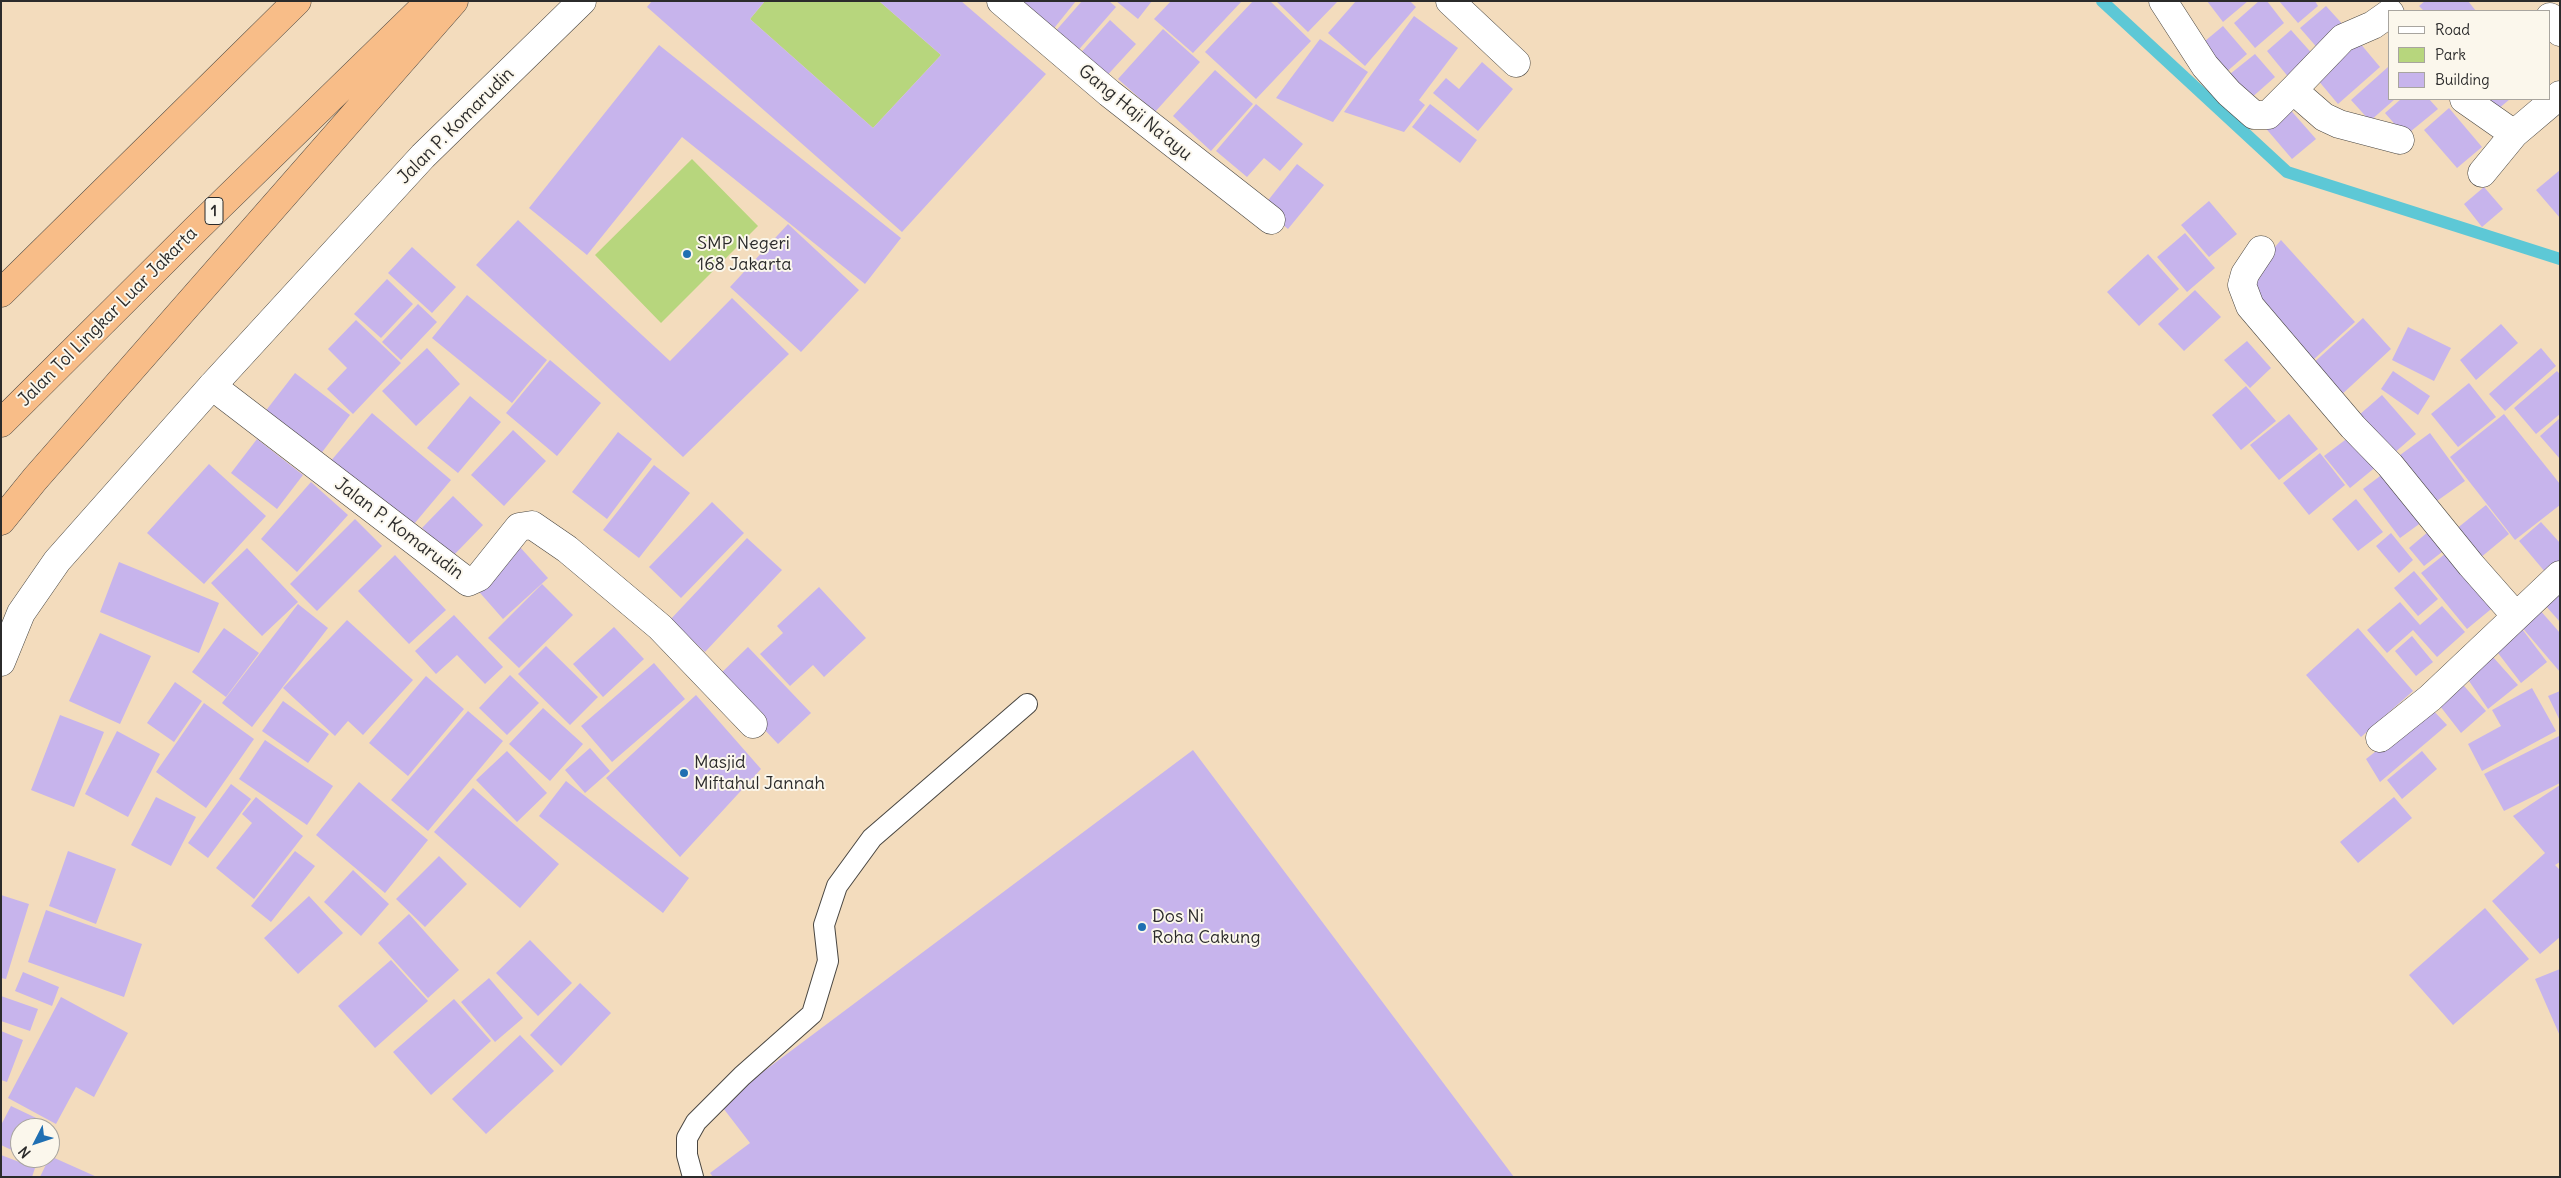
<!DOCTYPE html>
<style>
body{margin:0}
#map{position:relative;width:2561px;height:1178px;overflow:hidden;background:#f3dcbd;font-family:Delius,sans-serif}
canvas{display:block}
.frame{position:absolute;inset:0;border:2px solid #2b2b2b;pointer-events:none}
.legend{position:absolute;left:2388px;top:10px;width:162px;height:90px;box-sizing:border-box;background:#fbf7ec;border:1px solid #a8a59f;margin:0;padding:6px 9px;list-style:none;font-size:15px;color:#2b2b2b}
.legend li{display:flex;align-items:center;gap:10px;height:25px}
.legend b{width:25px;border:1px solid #a8a59f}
.north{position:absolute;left:10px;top:1118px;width:50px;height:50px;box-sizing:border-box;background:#fbf7ec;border:1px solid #a8a59f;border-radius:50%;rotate:229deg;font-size:14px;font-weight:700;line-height:20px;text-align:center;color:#2b2b2b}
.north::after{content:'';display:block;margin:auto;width:18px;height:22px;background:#1f6fb2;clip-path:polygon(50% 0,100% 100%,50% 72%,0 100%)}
</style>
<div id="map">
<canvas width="2561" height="1178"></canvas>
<div class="frame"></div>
<ul class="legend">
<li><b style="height:6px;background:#fff"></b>Road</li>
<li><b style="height:14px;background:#b7d67d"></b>Park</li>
<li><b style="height:14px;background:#c7b4ec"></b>Building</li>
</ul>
<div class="north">N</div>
</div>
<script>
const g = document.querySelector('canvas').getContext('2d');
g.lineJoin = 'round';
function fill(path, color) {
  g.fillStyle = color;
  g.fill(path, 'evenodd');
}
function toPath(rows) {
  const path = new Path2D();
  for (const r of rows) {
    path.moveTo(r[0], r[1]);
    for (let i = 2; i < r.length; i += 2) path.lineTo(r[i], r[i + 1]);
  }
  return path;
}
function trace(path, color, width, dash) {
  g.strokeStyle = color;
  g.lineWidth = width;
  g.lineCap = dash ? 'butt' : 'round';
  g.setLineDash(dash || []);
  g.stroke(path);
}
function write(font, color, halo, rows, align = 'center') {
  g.font = font + ' Delius,sans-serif';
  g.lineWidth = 4;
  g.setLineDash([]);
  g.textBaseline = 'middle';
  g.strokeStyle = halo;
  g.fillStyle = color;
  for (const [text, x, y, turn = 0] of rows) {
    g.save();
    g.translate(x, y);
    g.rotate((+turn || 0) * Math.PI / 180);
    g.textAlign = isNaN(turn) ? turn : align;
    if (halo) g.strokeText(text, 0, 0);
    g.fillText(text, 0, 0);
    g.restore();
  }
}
const green = toPath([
 [765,1,879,1,941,55,873,128,750,19],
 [692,159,758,226,661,323,595,255]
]);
const stream = toPath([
 [2102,1,2287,172,2560,259]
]);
const building = toPath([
 [652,1,765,1,750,19,873,128,941,55,879,1,961,1,1046,74,902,232,647,7],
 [1014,1,1076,1,1051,32],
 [1082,1,1109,1,1116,7,1075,54,1053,34],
 [1116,1,1152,1,1138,19],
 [1171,1,1242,1,1193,53,1154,19],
 [1253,1,1270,1,1311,41,1256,99,1205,52],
 [1276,1,1338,1,1308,32],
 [1356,1,1410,1,1416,7,1365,66,1328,33],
 [2207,1,2248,1,2223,22],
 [2259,1,2267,1,2284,23,2255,48,2234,23],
 [2279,1,2315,1,2318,6,2298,23],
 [2425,1,2468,1,2476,11,2424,11,2419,6],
 [2326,6,2346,28,2320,51,2300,28],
 [1414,16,1458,48,1419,100,1425,105,1404,132,1344,112],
 [1110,20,1136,44,1102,81,1077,57],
 [2223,26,2247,54,2224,74,2199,46],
 [1163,29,1200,62,1155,112,1118,79],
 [2291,30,2316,58,2290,79,2267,51],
 [2354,36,2380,67,2338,104,2312,73],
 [1320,39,1368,72,1333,122,1276,98],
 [659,45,901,238,865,284,682,137,587,255,529,208],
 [2255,54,2275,77,2250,99,2230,74],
 [1482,62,1513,89,1478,131,1433,93,1446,78,1459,89],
 [2388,67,2390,70,2390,99,2395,99,2370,121,2351,100],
 [1215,70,1253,104,1211,151,1173,116],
 [2401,99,2429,99,2438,109,2405,136,2385,113],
 [2487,99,2510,99,2497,110],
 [1256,104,1303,144,1280,171,1264,158,1247,177,1216,151],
 [1430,104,1477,140,1460,163,1412,127],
 [2287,106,2316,139,2292,159,2263,125],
 [2449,108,2482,147,2457,168,2424,130],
 [1297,164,1324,185,1288,229,1262,208],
 [2560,170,2560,218,2536,190],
 [2484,187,2503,209,2482,227,2464,204],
 [2209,201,2237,234,2209,257,2181,225],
 [518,220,670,361,732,298,789,354,683,457,476,265],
 [788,224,859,290,801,352,730,287],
 [2185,233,2215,268,2187,292,2157,257],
 [2281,240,2355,322,2313,360,2246,281],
 [412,247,456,287,432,313,388,273],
 [2148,254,2179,289,2139,326,2107,292],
 [387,279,413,304,381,338,354,314],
 [2195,290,2221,317,2184,351,2158,324],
 [467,295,547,360,512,403,432,338],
 [418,304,437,322,401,360,382,342],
 [2363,318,2391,349,2339,397,2310,366],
 [356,320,401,363,353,414,327,389,347,368,328,349],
 [2501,324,2518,343,2476,380,2460,360],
 [2408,327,2451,348,2434,381,2392,360],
 [2247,341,2271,368,2250,388,2224,360],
 [427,348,460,384,416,426,382,391],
 [2541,348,2556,366,2505,411,2489,394],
 [550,360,601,403,557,456,506,413],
 [2393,371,2430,396,2418,415,2381,389],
 [2557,371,2560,374,2560,414,2536,434,2514,408],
 [295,373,350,415,317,459,261,417],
 [2469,383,2496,417,2458,447,2431,414],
 [2246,386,2276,421,2241,450,2212,415],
 [2382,395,2416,434,2393,454,2359,415],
 [470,396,501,422,458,473,427,448],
 [372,413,451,480,409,530,329,463],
 [2289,414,2318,449,2279,480,2250,445],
 [2504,414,2560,484,2560,505,2515,540,2450,457],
 [2560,418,2560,459,2540,436],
 [513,430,546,461,504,506,471,475],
 [618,432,652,459,607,519,572,492],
 [2430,433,2465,481,2427,508,2392,461],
 [2353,434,2383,461,2350,488,2324,456],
 [257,439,303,475,277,509,231,473],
 [2320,453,2345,485,2309,515,2283,483],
 [209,464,266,516,204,584,147,533],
 [654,465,690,493,639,558,603,530],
 [2384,473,2422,522,2400,538,2363,489],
 [311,482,348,515,297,572,261,539],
 [453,496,483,525,452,557,422,528],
 [2356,499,2383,532,2358,551,2332,519],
 [712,502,744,533,681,598,649,567],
 [2486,505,2509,534,2474,563,2450,534],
 [355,519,382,546,317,611,290,584],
 [2541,522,2560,543,2560,571,2551,579,2519,541],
 [2435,526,2451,545,2424,566,2409,548],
 [2391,533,2413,560,2399,573,2376,546],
 [747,538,782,570,705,652,670,620],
 [519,546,548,578,503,619,474,586],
 [247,548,298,602,262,636,211,583],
 [2450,550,2496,605,2467,629,2421,573],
 [395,555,446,610,409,644,358,591],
 [119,562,219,603,199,653,100,612],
 [2414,571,2438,599,2418,616,2394,588],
 [542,584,573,615,519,668,488,638],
 [819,587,866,638,824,677,813,665,790,686,760,654,783,633,777,626],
 [2560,592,2560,622,2545,605],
 [2400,602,2420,625,2442,606,2465,632,2437,657,2413,630,2387,653,2367,630],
 [298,604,328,628,252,727,222,703],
 [2539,609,2560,633,2560,672,2520,625],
 [454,615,503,667,485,684,457,655,436,674,415,651],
 [347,620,413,680,363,735,348,721,335,736,283,688],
 [614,627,644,659,603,697,573,664],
 [224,628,259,653,226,697,192,672],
 [2358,628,2413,691,2361,737,2306,675],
 [2522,629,2547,662,2521,683,2498,653],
 [100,633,151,656,120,724,69,701],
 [2412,636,2433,662,2416,676,2395,651],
 [546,646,598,697,570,725,518,674],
 [748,647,811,713,778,744,716,678],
 [2493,657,2518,685,2488,709,2467,678],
 [654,663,685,699,612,762,581,726],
 [510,675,539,703,507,735,479,708],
 [426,676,464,709,408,776,369,743],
 [2458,679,2486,711,2461,733,2440,706],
 [175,682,202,701,174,742,147,723],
 [2532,688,2556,731,2482,771,2468,744,2501,726,2492,710],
 [2560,691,2560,721,2548,696],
 [696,695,761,769,680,857,606,778],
 [283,701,329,734,308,763,262,731],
 [204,703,254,739,206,808,156,772],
 [543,708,583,744,550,781,509,744],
 [2431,708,2447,725,2380,782,2366,759],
 [468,711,503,741,428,831,391,800],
 [60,715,104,732,74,807,31,790],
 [117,731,160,754,128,817,85,794],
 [2559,736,2560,783,2504,811,2484,774],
 [265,740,333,786,307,825,239,779],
 [590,748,610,771,585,793,565,770],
 [1193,750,1514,1177,713,1177,710,1173,750,1143,720,1104],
 [507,751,547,793,517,822,476,780],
 [2422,751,2437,769,2402,799,2387,780],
 [566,781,689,878,663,913,539,816],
 [359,782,428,840,385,893,316,835],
 [231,784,251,799,208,858,188,843],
 [2560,785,2560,862,2555,865,2560,870,2560,937,2540,954,2492,901,2545,853,2513,816],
 [473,788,559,864,520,908,434,832],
 [156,797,196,817,171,866,131,845],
 [256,797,303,836,254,899,216,868,252,823,242,814],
 [2394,797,2412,818,2358,863,2340,842],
 [68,851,116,869,96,924,49,906],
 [295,851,315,866,271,922,251,906],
 [439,856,467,884,425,927,396,899],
 [353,870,389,904,361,936,324,902],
 [1,895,29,904,6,979,1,978],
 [309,896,343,933,298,974,264,938],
 [2485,908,2529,959,2453,1025,2409,975],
 [46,910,142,944,124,997,28,962],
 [409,914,459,970,428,998,378,943],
 [530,940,572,983,538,1016,496,973],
 [391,960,428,1001,375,1048,338,1006],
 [2560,969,2560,1036,2535,979],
 [23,972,59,987,52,1006,15,991],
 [489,978,523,1018,495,1042,461,1002],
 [580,983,611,1013,561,1066,530,1035],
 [1,996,38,1009,30,1031,1,1021],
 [61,997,128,1033,94,1097,76,1087,56,1124,8,1098],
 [454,999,491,1041,431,1095,393,1052],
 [1,1031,23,1040,7,1082,1,1080],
 [520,1035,554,1071,486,1134,452,1099],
 [11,1106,51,1125,50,1128,20,1128,20,1154,1,1145,1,1125],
 [1,1155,35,1168,32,1177,1,1177],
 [50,1156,97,1177,40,1177]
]);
const service = toPath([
 [693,1177,687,1155,687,1138,696,1122,742,1076,812,1014,828,961,824,925,837,886,872,838,1027,704]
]);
const minor = toPath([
 [1001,1,1109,93,1271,220],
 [1450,1,1516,63],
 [2163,1,2205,66,2229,93,2254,115,2268,115,2293,90],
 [2390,13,2373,25,2343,38,2293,90,2324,117,2339,124,2400,140],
 [2550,17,2560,32],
 [2464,99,2514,134],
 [2482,173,2514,134,2560,95],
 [2261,250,2245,274,2242,285,2250,306,2353,427,2390,465,2471,565,2516,616],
 [212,386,468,582,479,577,519,527,532,525,567,549,660,627,753,724],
 [2380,738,2430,698,2560,575]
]);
const tertiary = toPath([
 [1,662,21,613,57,561,212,386,423,156,582,1]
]);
const motorway = toPath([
 [1,293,297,1],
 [1,423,195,230,430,1],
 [1,521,35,479,454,1]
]);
const markers = [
 [687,254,5,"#1f6fb2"],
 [684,773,5,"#1f6fb2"],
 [1142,927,5,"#1f6fb2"]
];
const shields = [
 [214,211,18]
];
const shieldNames = [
 ["1",214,211]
];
const streetNames = [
 ["Gang Haji Na'ayu",1135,113,39],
 ["Jalan P. Komarudin",456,126,-45],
 ["Jalan Tol Lingkar Luar Jakarta",108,317,-45],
 ["Jalan P. Komarudin",399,529,37]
];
const poiNames = [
 ["SMP Negeri",697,244],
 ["168 Jakarta",697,265],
 ["Masjid",694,763],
 ["Miftahul Jannah",694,784],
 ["Dos Ni",1152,917],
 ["Roha Cakung",1152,938]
];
fill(green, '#b7d67d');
trace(stream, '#5dc8d6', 12);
fill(building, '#c7b4ec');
trace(service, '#494641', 22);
trace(minor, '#494641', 29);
trace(tertiary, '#494641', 29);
trace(motorway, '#494641', 29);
trace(service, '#fff', 20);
trace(minor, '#fff', 28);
trace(tertiary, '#fff', 28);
trace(motorway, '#f8bd88', 28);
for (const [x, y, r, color] of markers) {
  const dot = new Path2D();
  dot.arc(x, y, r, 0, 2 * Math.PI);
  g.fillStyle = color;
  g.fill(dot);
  trace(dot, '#fbf7ec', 2);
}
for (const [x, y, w] of shields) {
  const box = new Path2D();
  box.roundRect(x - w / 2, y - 13.5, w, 27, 4);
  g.fillStyle = '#fbf7ec';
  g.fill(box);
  trace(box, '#2b2b2b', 1);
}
write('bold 16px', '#2b2b2b', null, shieldNames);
write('18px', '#2b2b2b', '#fbf7ec', streetNames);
write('18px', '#2b2b2b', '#fbf7ec', poiNames, 'left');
</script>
